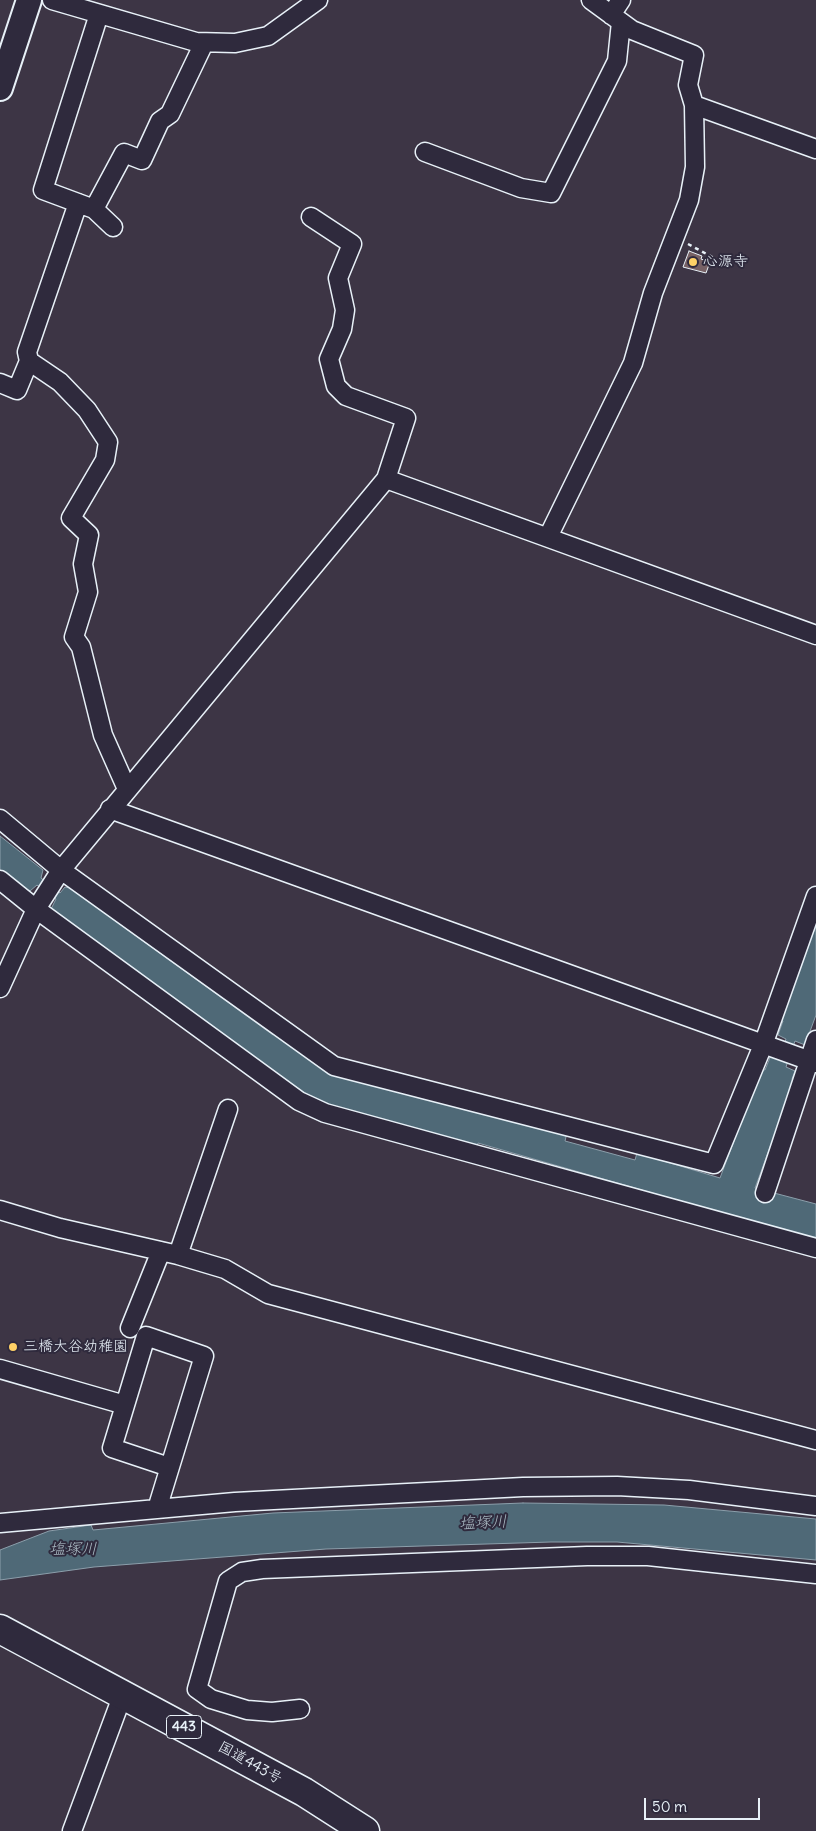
<!DOCTYPE html>
<meta charset="utf-8">
<style>
body{margin:0}
#map{position:relative;width:816px;height:1831px;overflow:hidden;background:#3d3545;font-family:Delius,sans-serif}
canvas{display:block}
.scale{position:absolute;left:644px;top:1798px;width:116px;height:22px;box-sizing:border-box;border:2px solid #e8f1f8;border-top:0;padding-left:6px;font-size:15px;line-height:18px;white-space:nowrap;color:#e8f1f8;-webkit-text-stroke:4px #2f2a3d;paint-order:stroke}
</style>
<div id="map">
<canvas width="816" height="1831"></canvas>
<div class="scale">50 m</div>
</div>
<script>
const g = document.querySelector('canvas').getContext('2d');
g.lineJoin = 'round';
function fill(path, color) {
  g.fillStyle = color;
  g.fill(path, 'evenodd');
}
function toPath(rows) {
  const path = new Path2D();
  for (const r of rows) {
    path.moveTo(r[0], r[1]);
    for (let i = 2; i < r.length; i += 2) path.lineTo(r[i], r[i + 1]);
  }
  return path;
}
function trace(path, color, width, dash) {
  g.strokeStyle = color;
  g.lineWidth = width;
  g.lineCap = dash ? 'butt' : 'round';
  g.setLineDash(dash || []);
  g.stroke(path);
}
function write(font, color, halo, rows, align = 'center') {
  g.font = font + ' Delius,"Klee One",sans-serif';
  g.lineWidth = 4;
  g.setLineDash([]);
  g.textBaseline = 'middle';
  g.strokeStyle = halo;
  g.fillStyle = color;
  for (const [text, x, y, turn = 0] of rows) {
    g.save();
    g.translate(x, y);
    g.rotate((+turn || 0) * Math.PI / 180);
    g.textAlign = isNaN(turn) ? turn : align;
    if (halo) g.strokeText(text, 0, 0);
    g.fillText(text, 0, 0);
    g.restore();
  }
}
const water = toPath([
 [0,836,43,870,41,878,60,893,65,887,70,888,273,1035,276,1031,331,1071,567,1133,565,1141,635,1160,637,1153,720,1178,761,1069,765,1070,771,1055,780,1058,786,1039,778,1035,783,1021,779,1020,816,918,816,1015,805,1045,795,1041,786,1067,795,1071,792,1079,794,1082,755,1188,816,1204,816,1240,478,1143,476,1148,326,1107,309,1098,50,911,56,899,37,885,30,891,23,889,0,870,0,836],
 [523,1503,664,1505,816,1519,816,1560,617,1542,551,1542,326,1549,94,1567,0,1580,0,1550,49,1531,91,1525,93,1530,273,1513,523,1503]
]);
const building = toPath([
 [689,251,702,256,701,259,710,262,706,273,683,267,689,251]
]);
const path = toPath([
 [688,244,714,258]
]);
const street = toPath([
 [52,0,196,42,235,43,268,36,318,0],
 [99,14,43,190,94,209,113,227],
 [611,15,621,0],
 [694,105,816,149],
 [425,152,521,188,551,193,617,61,621,22],
 [94,209,124,153,142,160,160,121,170,114,204,43],
 [311,217,352,244,338,278,345,310,342,329,329,359,336,386,346,396,406,418,386,479],
 [29,361,27,352,78,203],
 [0,383,17,390,29,361,60,382,87,410,108,442,105,460,71,518,89,535,83,564,88,592,74,637,81,647,103,735,127,789],
 [548,537,633,363,653,293,689,200,695,167,694,105,688,85,694,55,632,30,591,0],
 [110,809,816,1063],
 [0,819,61,870,334,1066,714,1164,763,1045,816,896],
 [0,880,36,909,299,1101,325,1113,816,1248],
 [0,988,36,909,61,870,386,479,816,635],
 [765,1193,816,1040],
 [0,1210,60,1228,178,1255,225,1269,268,1294,816,1440],
 [178,1255,228,1109],
 [130,1328,161,1251],
 [0,1369,125,1405],
 [157,1509,204,1356,146,1336,112,1448,169,1467],
 [0,1523,235,1502,523,1487,617,1486,689,1490,816,1506],
 [300,1709,272,1712,247,1710,211,1699,197,1689,228,1581,242,1572,262,1569,587,1556,648,1556,816,1574],
 [72,1831,123,1694]
]);
const secondary = toPath([
 [0,88,29,0]
]);
const highway = toPath([
 [0,1629,304,1792,365,1831]
]);
const markers = [
 [693,262,5,"#ffd166"],
 [13,1347,5,"#ffd166"]
];
const shields = [
 [184,1727,35]
];
const shieldNames = [
 ["443",184,1727]
];
const poiNames = [
 ["心源寺",703,262],
 ["三橋大谷幼稚園",23,1347]
];
const streetNames = [
 ["国道443号",250,1763,29]
];
const waterNames = [
 ["塩塚川",483,1523,-3],
 ["塩塚川",73,1549]
];
fill(water, '#4f6977');
trace(water, '#8c9fab', 1);
fill(building, '#776165');
trace(building, '#e8f1f8', 1);
trace(street, '#e8f1f8', 21);
trace(secondary, '#e8f1f8', 28);
trace(highway, '#e8f1f8', 31);
trace(path, '#e8f1f8', 2.5, [4, 4]);
trace(street, '#2f2a3d', 18);
trace(secondary, '#2f2a3d', 24);
trace(highway, '#2f2a3d', 28);
for (const [x, y, r, color] of markers) {
  const dot = new Path2D();
  dot.arc(x, y, r, 0, 2 * Math.PI);
  g.fillStyle = color;
  g.fill(dot);
  trace(dot, '#2f2a3d', 2);
}
for (const [x, y, w] of shields) {
  const box = new Path2D();
  box.roundRect(x - w / 2, y - 11.5, w, 23, 4);
  g.fillStyle = '#2f2a3d';
  g.fill(box);
  trace(box, '#e8f1f8', 1);
}
write('bold 14px', '#e8f1f8', null, shieldNames);
write('15px', '#e8f1f8', '#2f2a3d', poiNames, 'left');
write('15px', '#e8f1f8', '#2f2a3d', streetNames);
write('italic 16px', '#abbbc4', '#2f2a3d', waterNames);
</script>
